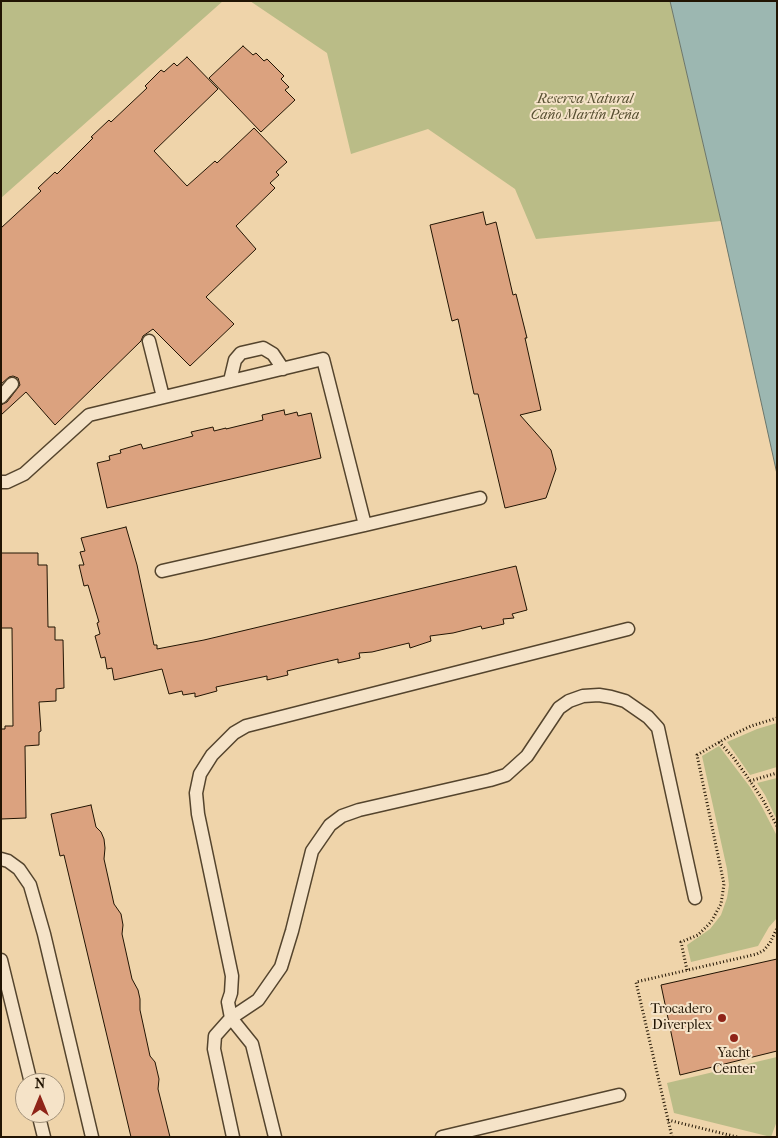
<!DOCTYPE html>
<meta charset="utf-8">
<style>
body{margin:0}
#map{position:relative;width:778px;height:1138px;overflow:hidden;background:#efd4aa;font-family:"IM FELL French Canon",serif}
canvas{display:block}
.frame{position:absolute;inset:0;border:2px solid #211403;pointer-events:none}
.north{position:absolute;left:15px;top:1073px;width:50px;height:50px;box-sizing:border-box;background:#f5e3c8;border:1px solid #a09079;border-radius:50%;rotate:0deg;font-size:14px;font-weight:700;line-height:20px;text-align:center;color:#211403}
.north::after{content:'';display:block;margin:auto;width:18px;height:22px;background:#8f2418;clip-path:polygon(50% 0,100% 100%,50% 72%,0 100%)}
</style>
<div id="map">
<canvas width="778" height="1138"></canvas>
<div class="frame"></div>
<div class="north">N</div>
</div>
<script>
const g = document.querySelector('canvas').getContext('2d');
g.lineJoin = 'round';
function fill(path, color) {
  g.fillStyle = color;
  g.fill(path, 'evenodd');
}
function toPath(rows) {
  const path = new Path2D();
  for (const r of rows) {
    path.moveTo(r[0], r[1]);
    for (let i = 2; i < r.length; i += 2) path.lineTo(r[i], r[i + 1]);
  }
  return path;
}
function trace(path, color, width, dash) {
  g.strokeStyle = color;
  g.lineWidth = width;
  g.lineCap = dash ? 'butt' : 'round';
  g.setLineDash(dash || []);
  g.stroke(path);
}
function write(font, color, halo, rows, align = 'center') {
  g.font = font + ' "IM FELL French Canon",serif';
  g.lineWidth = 4;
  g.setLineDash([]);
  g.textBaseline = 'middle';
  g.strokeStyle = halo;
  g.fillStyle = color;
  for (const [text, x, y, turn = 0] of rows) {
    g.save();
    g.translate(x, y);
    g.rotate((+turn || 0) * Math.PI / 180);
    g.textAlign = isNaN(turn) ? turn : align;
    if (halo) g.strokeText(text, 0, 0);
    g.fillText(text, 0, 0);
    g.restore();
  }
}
const green = toPath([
 [1,1,223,1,1,198],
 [250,1,670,1,721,221,536,239,515,189,428,129,351,154,327,53],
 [777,723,777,767,750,775,727,742,757,729],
 [719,746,750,787,762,807,777,836,777,918,769,927,758,946,691,962,687,945,710,929,721,915,727,898,729,885,727,869,702,756],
 [777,778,777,817,776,818,765,795,757,783],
 [777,1057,777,1121,771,1137,674,1113,667,1083]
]);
const water = toPath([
 [670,1,777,1,777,474,721,221,670,1]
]);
const building = toPath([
 [243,46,253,55,256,53,264,61,267,59,284,76,281,79,289,87,285,90,295,100,261,132,209,78,243,46],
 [187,57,218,89,154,151,187,186,215,161,217,163,254,128,287,162,276,172,279,175,270,183,275,188,236,226,256,249,206,297,234,324,190,366,153,329,143,336,141,341,55,425,26,392,1,415,1,405,7,402,20,385,18,378,13,376,9,377,1,384,1,228,41,191,38,188,55,172,57,174,93,138,91,137,109,120,111,122,147,88,145,86,161,70,164,72,174,63,177,66,187,57],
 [483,212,486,225,496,222,513,295,516,294,527,338,525,338,541,410,520,415,551,450,556,469,546,498,505,508,478,394,474,394,458,319,452,321,430,225,483,212],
 [284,410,285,415,297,412,298,416,311,413,321,458,107,508,97,463,110,460,109,456,121,453,120,450,141,444,143,449,193,436,191,432,213,427,214,431,226,428,226,429,263,420,262,415,284,410],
 [126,527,137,565,154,645,157,645,157,649,204,640,516,566,527,610,512,614,514,618,503,619,504,624,482,629,481,626,453,633,430,636,431,641,410,648,409,643,372,652,359,653,360,658,338,663,338,659,287,671,288,675,267,680,267,676,216,687,217,691,195,697,195,693,183,695,182,691,169,694,162,669,114,680,112,668,107,669,105,657,101,658,95,636,100,634,97,623,99,622,88,585,84,586,79,565,84,565,80,552,85,551,81,538,126,527],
 [1,553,38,553,38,565,47,565,48,627,55,627,55,640,63,640,64,688,56,689,56,701,39,702,41,731,39,732,39,745,25,746,26,818,1,819,1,729,5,729,5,726,13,726,12,628,1,628,1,553],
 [91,805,96,827,101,832,104,839,105,848,104,859,114,904,121,914,123,925,122,934,132,979,138,990,140,999,140,1010,150,1056,155,1062,159,1079,158,1089,170,1137,131,1137,64,855,60,856,51,814,91,805],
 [777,959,777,1051,680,1075,661,985,777,959]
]);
const path = toPath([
 [719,742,733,757,746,775,763,800,777,826],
 [750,781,777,773],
 [687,970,681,942,698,935,711,922,721,904,724,884,697,755,730,736,751,726,777,718],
 [668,1120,737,1137],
 [672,1137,636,982,757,954,764,950,770,943,777,928]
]);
const lane = toPath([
 [149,341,163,397],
 [230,381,235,360,241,353,263,348,273,354,283,369],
 [1,397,12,384],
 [1,482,7,482,24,474,89,415,323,359,365,525,162,571],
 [365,525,480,498],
 [1,859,8,861,19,869,30,885,44,934,92,1137],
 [1,960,31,1083],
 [38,1113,44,1137],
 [233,1137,214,1049,215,1036,231,1018,258,1000,281,967,292,931,312,851,330,825,342,816,359,810,490,780,506,775,527,756,559,708,569,701,583,696,599,695,611,697,625,701,648,717,658,728,695,898],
 [275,1137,252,1044,231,1018,228,1002,231,993,232,976,198,814,196,793,200,774,212,755,234,733,246,726,628,629],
 [442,1137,619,1095]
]);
const markers = [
 [722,1018,5,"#8f2418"],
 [734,1038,5,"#8f2418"]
];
const parkNames = [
 ["Reserva Natural",585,100],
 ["Caño Martín Peña",585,116]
];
const poiNames = [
 ["Trocadero",712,1010],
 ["Diverplex",712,1026],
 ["Yacht",734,1054,"center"],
 ["Center",734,1070,"center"]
];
fill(green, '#babc87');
fill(water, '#9cb7b1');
trace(water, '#6b766b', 1);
fill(building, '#dba27f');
trace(building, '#211403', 1);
trace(lane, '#54442d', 15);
trace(path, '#211403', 3, [1, 2.5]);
trace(lane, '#f5e3c8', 12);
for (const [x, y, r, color] of markers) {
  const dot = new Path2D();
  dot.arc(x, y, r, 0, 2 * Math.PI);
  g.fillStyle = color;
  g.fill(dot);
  trace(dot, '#f5e3c8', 2);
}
write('italic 14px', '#574f31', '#f5e3c8', parkNames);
write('14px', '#211403', '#f5e3c8', poiNames, 'right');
</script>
